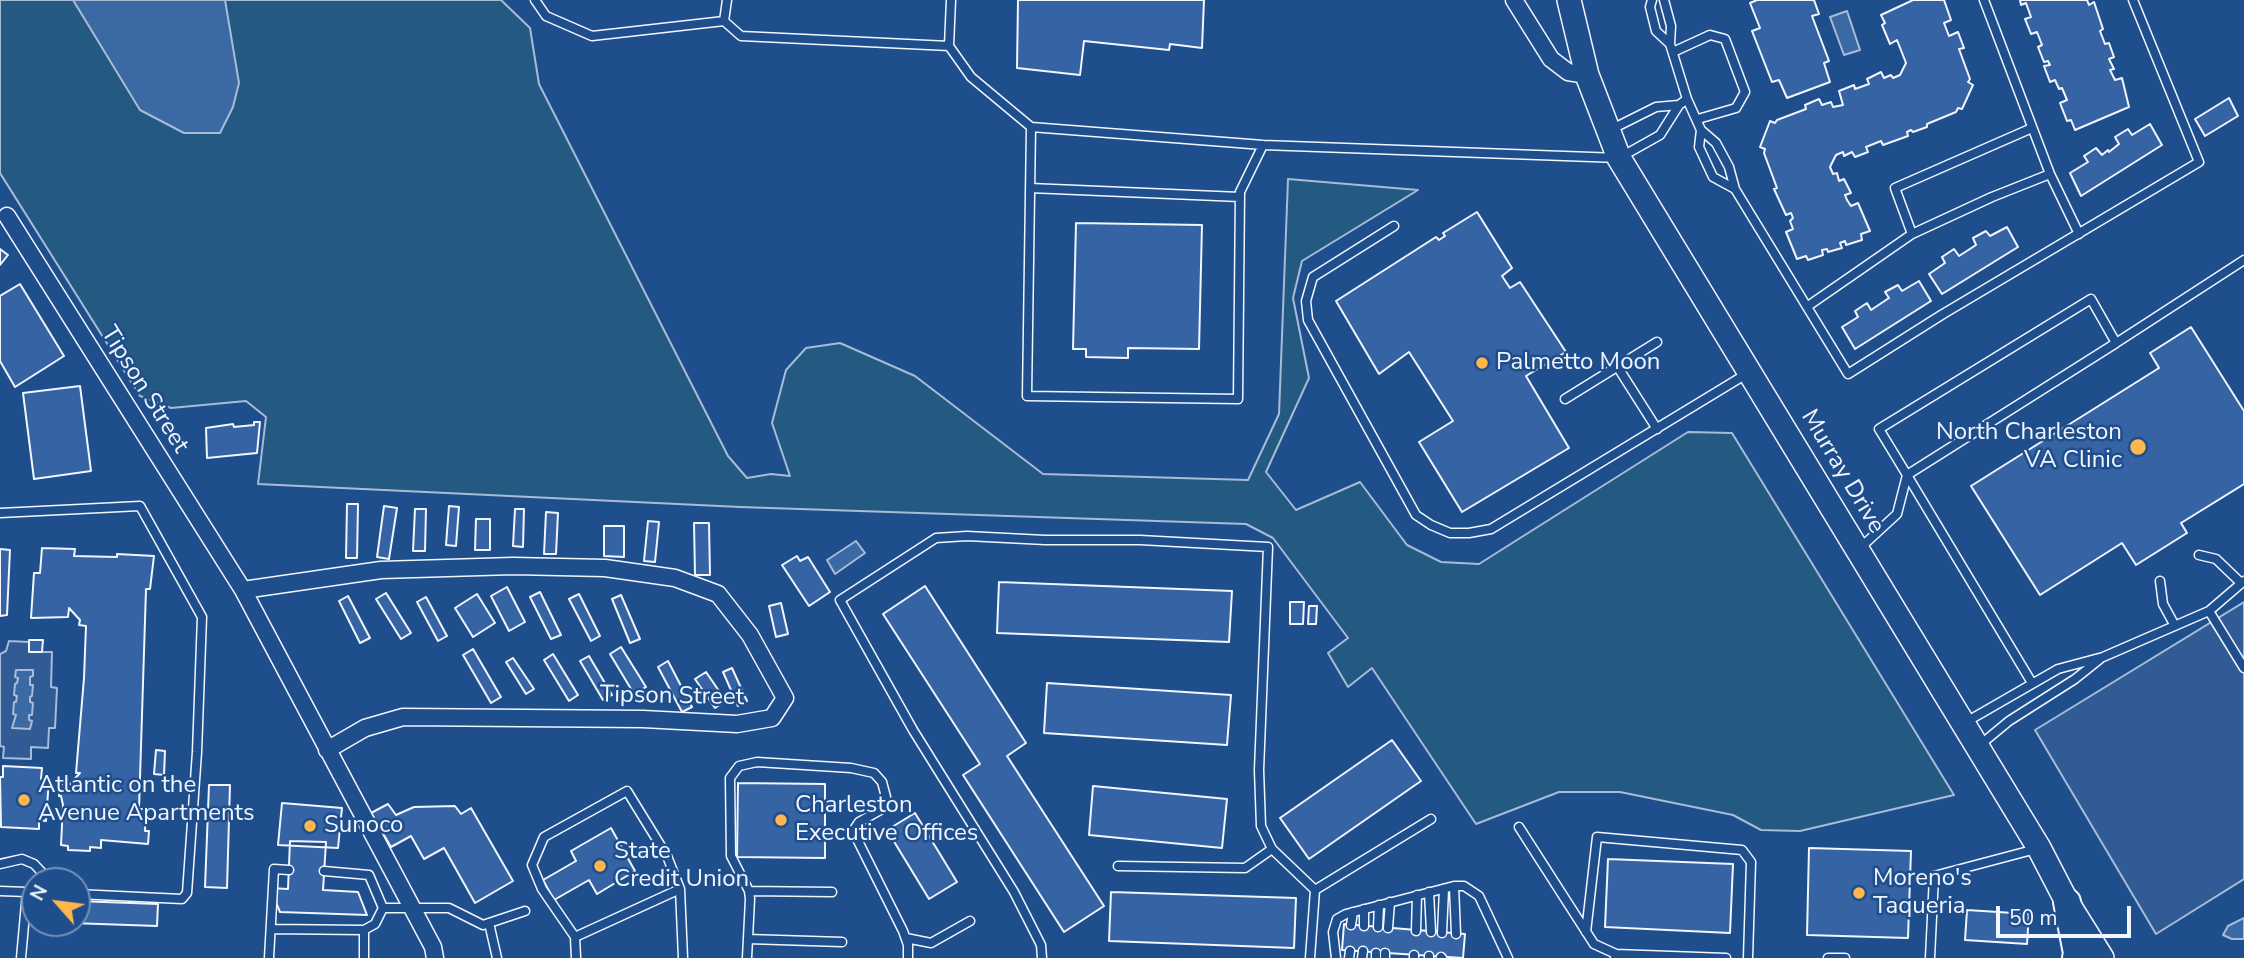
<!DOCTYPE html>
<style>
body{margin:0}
#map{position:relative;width:2244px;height:958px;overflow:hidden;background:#1f4e8c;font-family:"Nunito Sans",sans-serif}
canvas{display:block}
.north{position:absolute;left:21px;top:867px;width:70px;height:70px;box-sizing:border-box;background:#1f4e8c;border:2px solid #7391ba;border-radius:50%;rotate:298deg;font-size:19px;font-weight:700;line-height:28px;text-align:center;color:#f2f6ff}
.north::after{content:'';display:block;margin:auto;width:24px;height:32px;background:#ffb74d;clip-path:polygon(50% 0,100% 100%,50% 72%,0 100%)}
.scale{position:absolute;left:1996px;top:906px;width:135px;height:32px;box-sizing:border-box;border:4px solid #f2f6ff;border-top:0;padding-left:9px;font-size:21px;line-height:24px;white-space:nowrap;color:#f2f6ff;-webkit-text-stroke:5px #1f4e8c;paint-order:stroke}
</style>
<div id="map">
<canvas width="2244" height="958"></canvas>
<div class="north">N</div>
<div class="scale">50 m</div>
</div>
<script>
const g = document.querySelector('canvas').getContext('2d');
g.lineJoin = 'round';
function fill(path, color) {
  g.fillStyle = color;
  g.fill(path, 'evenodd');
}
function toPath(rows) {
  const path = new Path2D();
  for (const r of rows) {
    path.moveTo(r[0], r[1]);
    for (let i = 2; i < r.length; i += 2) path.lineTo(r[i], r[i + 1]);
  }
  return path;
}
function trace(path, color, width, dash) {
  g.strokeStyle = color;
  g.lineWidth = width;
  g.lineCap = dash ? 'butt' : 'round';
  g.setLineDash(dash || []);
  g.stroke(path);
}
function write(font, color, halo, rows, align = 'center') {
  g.font = font + ' "Nunito Sans",sans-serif';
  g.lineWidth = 5;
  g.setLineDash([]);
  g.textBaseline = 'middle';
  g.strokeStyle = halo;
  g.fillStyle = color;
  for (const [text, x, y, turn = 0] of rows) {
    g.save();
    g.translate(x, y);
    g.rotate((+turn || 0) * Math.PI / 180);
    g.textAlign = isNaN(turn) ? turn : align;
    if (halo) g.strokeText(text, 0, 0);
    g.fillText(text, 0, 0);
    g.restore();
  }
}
const green = toPath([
 [0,0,501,0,530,28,539,84,728,456,747,478,771,474,790,476,772,423,786,370,806,348,840,343,915,376,1043,474,1248,480,1279,414,1288,179,1418,190,1302,261,1293,298,1309,378,1266,472,1296,510,1360,482,1407,545,1441,562,1479,564,1688,432,1732,433,1954,795,1800,831,1761,830,1733,815,1620,792,1559,792,1476,824,1372,668,1348,687,1328,653,1348,638,1273,538,1246,524,740,507,258,484,266,417,246,401,171,408,140,396,0,173,0,0]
]);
const parking = toPath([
 [2244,602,2244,879,2156,934,2035,730,2244,602],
 [9,641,29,642,29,652,52,652,51,687,57,688,55,728,49,728,48,748,31,747,31,759,3,758,4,747,0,746,0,654,6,651,9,641]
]);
const water = toPath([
 [73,0,225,0,239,83,233,107,220,133,184,133,140,110,73,0],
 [1847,11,1860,50,1844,55,1830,17,1847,11],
 [856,541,865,553,835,574,827,560,856,541],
 [16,670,33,670,33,676,30,677,30,685,33,685,32,696,30,697,30,702,33,703,32,715,29,715,29,720,32,721,30,729,12,728,16,715,13,714,14,702,16,702,17,696,14,695,15,684,17,683,18,678,15,677,16,670],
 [2244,918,2244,939,2232,939,2223,935,2228,926,2244,918]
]);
const building = toPath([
 [1018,0,1204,0,1202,48,1170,44,1169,50,1084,41,1080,75,1017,68,1018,0],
 [1757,0,1814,0,1819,14,1812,16,1829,61,1824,63,1830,82,1787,98,1779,80,1772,82,1752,31,1760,28,1750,3,1757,0],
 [1913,0,1944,0,1951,20,1944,23,1949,36,1958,32,1964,48,1959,49,1970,79,1968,82,1973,85,1962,109,1958,108,1956,112,1927,124,1927,127,1913,132,1911,130,1907,132,1908,136,1883,145,1881,141,1866,147,1868,152,1855,157,1852,152,1844,156,1843,152,1836,155,1830,167,1833,174,1837,173,1839,181,1844,179,1851,193,1845,195,1847,200,1851,206,1858,203,1870,231,1861,234,1862,240,1846,245,1845,241,1840,243,1842,248,1828,252,1827,249,1822,250,1823,255,1808,260,1806,256,1797,259,1786,232,1793,229,1790,221,1793,218,1791,213,1786,215,1774,189,1777,188,1764,153,1765,149,1760,147,1770,121,1775,123,1777,120,1806,109,1805,105,1819,99,1822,105,1831,102,1833,107,1843,105,1839,91,1854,85,1855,89,1869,84,1867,79,1881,72,1884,78,1891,75,1893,78,1900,75,1906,63,1897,40,1890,44,1882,25,1885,23,1881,15,1913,0],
 [2020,0,2087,0,2089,5,2094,2,2103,29,2100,31,2105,44,2109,43,2114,57,2109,59,2114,69,2110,70,2115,80,2122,78,2129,107,2075,130,2071,120,2067,121,2060,103,2067,100,2062,88,2059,89,2055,80,2050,82,2044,66,2050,65,2048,61,2044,62,2038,47,2042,45,2037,32,2031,34,2025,19,2031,17,2026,3,2021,5,2020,0],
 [2229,98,2238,116,2205,136,2195,119,2229,98],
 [2150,124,2162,145,2081,196,2070,173,2088,162,2084,156,2096,148,2102,155,2108,150,2109,152,2119,144,2115,137,2128,129,2132,135,2150,124],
 [1477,212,1512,268,1502,276,1510,288,1520,282,1566,352,1526,376,1569,448,1462,512,1419,442,1453,421,1409,352,1379,374,1336,301,1436,237,1439,240,1445,236,1443,233,1477,212],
 [1076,223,1202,225,1199,349,1128,348,1128,358,1086,357,1086,349,1073,349,1076,223],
 [2007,227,2018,247,1942,294,1929,274,1945,263,1942,257,1954,249,1959,256,1976,245,1973,238,1986,231,1990,236,2007,227],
 [0,249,8,255,0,265,0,249],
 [1919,281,1931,301,1855,349,1842,327,1858,317,1855,311,1867,303,1871,310,1889,298,1885,292,1898,285,1902,291,1919,281],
 [20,284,64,356,15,387,0,361,0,296,20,284],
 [2191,327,2244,411,2244,484,2181,523,2187,533,2136,565,2122,543,2040,595,1971,486,2159,368,2150,353,2191,327],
 [80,386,91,471,34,479,23,393,80,386],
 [254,422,260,422,257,453,207,458,206,428,233,424,234,427,254,425,254,422],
 [347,504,358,504,357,558,346,558,347,504],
 [384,506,397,508,389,559,377,557,384,506],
 [449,506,459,507,456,546,446,545,449,506],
 [415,509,426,509,425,551,413,551,415,509],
 [515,509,524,509,523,547,513,546,515,509],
 [546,512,558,513,556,554,544,554,546,512],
 [476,519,490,519,490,550,475,550,476,519],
 [648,521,659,522,655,562,644,561,648,521],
 [694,523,709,523,710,575,695,575,694,523],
 [604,526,624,526,624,557,604,556,604,526],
 [42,548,75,549,74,556,117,557,117,554,154,556,150,589,146,589,139,809,146,809,145,831,149,831,148,844,101,840,101,848,90,847,90,851,68,850,68,846,61,845,63,805,61,796,59,796,60,784,70,784,80,773,76,773,84,678,86,626,79,625,80,620,69,608,68,617,31,618,34,573,40,573,42,548],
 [0,549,10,550,7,615,0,616,0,549],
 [797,556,800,561,808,557,830,592,809,606,782,565,797,556],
 [999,582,1232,591,1229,642,997,633,999,582],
 [925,586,1026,743,1007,756,1104,906,1064,932,963,775,980,764,883,614,925,586],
 [507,587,525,622,509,631,491,596,507,587],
 [540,592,561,635,551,639,530,597,540,592],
 [386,593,411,633,401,639,376,599,386,593],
 [477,594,495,623,473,637,455,608,477,594],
 [579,594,600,636,591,641,569,599,579,594],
 [621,595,640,639,630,643,612,599,621,595],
 [348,596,370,638,360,643,339,601,348,596],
 [426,597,447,636,438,641,417,602,426,597],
 [1290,602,1304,602,1303,624,1290,624,1290,602],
 [781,603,788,634,776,637,769,606,781,603],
 [1309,606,1317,606,1316,624,1308,624,1309,606],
 [29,640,43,640,42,652,29,652,29,640],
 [621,647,646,687,634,694,610,654,621,647],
 [473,649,501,697,491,703,463,655,473,649],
 [553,654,578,695,569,701,544,660,553,654],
 [589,656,612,695,603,700,580,661,589,656],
 [513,658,534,689,526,694,506,662,513,658],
 [668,661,692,707,682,712,658,667,668,661],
 [732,668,747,701,738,706,723,672,732,668],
 [706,672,726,701,715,708,695,679,706,672],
 [1047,683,1231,695,1227,745,1044,733,1047,683],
 [1392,740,1421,781,1309,859,1280,818,1392,740],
 [156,750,165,751,164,775,154,774,156,750],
 [3,766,42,768,41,779,49,779,46,821,39,820,39,829,1,827,0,777,3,777,3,766],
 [738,783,825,784,825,858,737,857,738,783],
 [209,785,230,785,227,888,205,887,209,785],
 [1093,786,1227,799,1222,848,1089,835,1093,786],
 [282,803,342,808,338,848,278,845,282,803],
 [388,804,396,815,414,807,455,806,461,814,471,808,513,881,475,903,444,848,424,859,411,836,391,847,371,813,388,804],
 [915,813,957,882,929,899,887,830,915,813],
 [611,828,635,871,597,894,589,880,554,900,543,880,576,861,571,851,611,828],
 [290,841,326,842,323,890,358,892,367,915,280,912,270,888,288,889,290,841],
 [1809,848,1911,851,1908,938,1807,935,1809,848],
 [1608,859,1733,864,1730,933,1605,927,1608,859],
 [1111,892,1296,898,1294,948,1109,941,1111,892],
 [77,901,158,904,157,926,71,923,77,923,77,901],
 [1967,910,2029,914,2027,944,1965,940,1967,910],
 [1344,924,1465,934,1463,958,1342,950,1344,924]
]);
const lane = toPath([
 [535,0,546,16,592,36,724,21],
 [727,0,724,21,741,36,949,46],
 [951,0,949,46,971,77,1031,127,1263,145,1619,158,1660,135,1679,105,1687,99],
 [1652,0,1650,7,1656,31,1670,44],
 [1664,0,1671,26,1670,44,1687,99,1701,130,1699,147,1713,177,1735,189],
 [1984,0,2050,174,2079,234],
 [1673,52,1710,35,1725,39,1745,92,1736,108,1698,119],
 [1031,127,1027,396,1238,399,1240,192,1263,145],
 [1610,130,1656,107,1679,105],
 [1701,130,1716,143,1729,167,1735,189,1848,374,1943,314,2199,162,2133,0],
 [1030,188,1240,197],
 [1394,226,1313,277,1306,301,1308,320,1416,515,1431,525,1450,533,1469,533,1491,529,1748,373],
 [1912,234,1895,188,2032,128],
 [1808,306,1912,234,1992,197,2050,174],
 [2116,343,2244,260],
 [1617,366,1657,429],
 [1565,399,1657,342],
 [0,513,140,506,202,617,197,752,187,893,182,899,77,894],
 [1859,549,1897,514,1907,475,2116,343,2091,299,1879,429,1907,475,2032,683],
 [2199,555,2216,559,2241,583],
 [2160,581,2163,604,2175,626],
 [2209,611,2244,668],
 [1966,722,2058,669,2103,657,2209,611,2244,581],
 [1980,745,2009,721,2075,679,2100,659],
 [1519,827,1594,944,1616,954],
 [0,864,22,859,34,864,50,881],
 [1118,866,1245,868,1272,849],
 [324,871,369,875,383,908,449,908,483,925,525,911],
 [1454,886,1456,934],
 [0,891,27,892],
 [749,891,832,892],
 [1429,892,1431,932],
 [1364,909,1364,926],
 [489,923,497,958],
 [1351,925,1353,912],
 [1378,927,1379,905],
 [1388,928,1390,902],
 [271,929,364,930,375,924,383,908],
 [1416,931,1417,895],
 [1586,932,1597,837,1742,850,1751,862,1748,958],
 [1442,933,1444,889],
 [575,937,680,889],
 [906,938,931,943,970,921],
 [748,939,842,942],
 [1441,957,1442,958],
 [21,958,27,892,35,892],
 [269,958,274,869,289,870],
 [364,958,364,930],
 [576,958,575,937,542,889,532,865,544,837,627,791,667,856,680,889,683,958],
 [747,958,750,899,749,891,731,856,730,778,739,766,757,762,851,768,874,773,882,782,886,797,884,808,859,822,853,831,903,931,908,945,908,958],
 [1042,958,1041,945,1014,892,913,730,840,600,936,538,967,536,1045,540,1140,540,1268,547,1259,770,1261,826,1272,849,1315,890,1431,819],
 [1310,958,1315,890],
 [1336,958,1333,932,1337,919,1346,914,1454,886,1464,886,1479,896,1508,958],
 [1349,958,1350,951],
 [1362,958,1363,951],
 [1376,958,1376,953],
 [1385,958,1385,953],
 [1414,958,1414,955],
 [1429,958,1429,956],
 [1615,958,1616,954,1726,958],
 [1828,958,1845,958],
 [1930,958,1934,876,2036,849]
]);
const street = toPath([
 [1514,0,1551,59,1568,72,1587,75],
 [7,216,243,590,433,947,435,958],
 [243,590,381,570,513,566,605,568,675,578,718,594,750,635,785,698,772,718,737,724,643,719,403,717,365,728,327,750]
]);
const secondary = toPath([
 [1569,0,1587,75,1619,158,2039,848,2067,902,2102,958]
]);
const primary = toPath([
 [2067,902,2077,953,2076,958]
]);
const markers = [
 [1482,363,7,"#ffb74d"],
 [2138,447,9,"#ffb74d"],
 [24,800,7,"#ffb74d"],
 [781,820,7,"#ffb74d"],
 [310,826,7,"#ffb74d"],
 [600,866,7,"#ffb74d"],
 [1859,893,7,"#ffb74d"]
];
const poiNames = [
 ["Palmetto Moon",1496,363],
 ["North Charleston",2122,433,"right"],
 ["VA Clinic",2122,461,"right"],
 ["Atlantic on the",38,786],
 ["Avenue Apartments",38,814],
 ["Charleston",795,806],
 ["Executive Offices",795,834],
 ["Sunoco",324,826],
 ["State",614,852],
 ["Credit Union",614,880],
 ["Moreno's",1873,879],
 ["Taqueria",1873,907]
];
const streetNames = [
 ["Tipson Street",144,390,58],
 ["Murray Drive",1842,472,59],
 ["Tipson Street",672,697,1]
];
fill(green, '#245a82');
trace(green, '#a8bbd7', 2);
fill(parking, '#305b95');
trace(parking, '#a8bbd7', 2);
fill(water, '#3b69a3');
trace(water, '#a8bbd7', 2);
fill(building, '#3563a3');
trace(building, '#f2f6ff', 2);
trace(lane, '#f2f6ff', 11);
trace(street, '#f2f6ff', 19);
trace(secondary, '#f2f6ff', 26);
trace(primary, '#f2f6ff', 30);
trace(lane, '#1f4e8c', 8);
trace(street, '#1f4e8c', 16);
trace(secondary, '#1f4e8c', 23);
trace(primary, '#1f4e8c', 26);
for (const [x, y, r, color] of markers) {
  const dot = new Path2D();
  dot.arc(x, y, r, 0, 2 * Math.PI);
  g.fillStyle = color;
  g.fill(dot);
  trace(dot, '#1f4e8c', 2.5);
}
write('24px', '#f2f6ff', '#1f4e8c', poiNames, 'left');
write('24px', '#f2f6ff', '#1f4e8c', streetNames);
</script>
